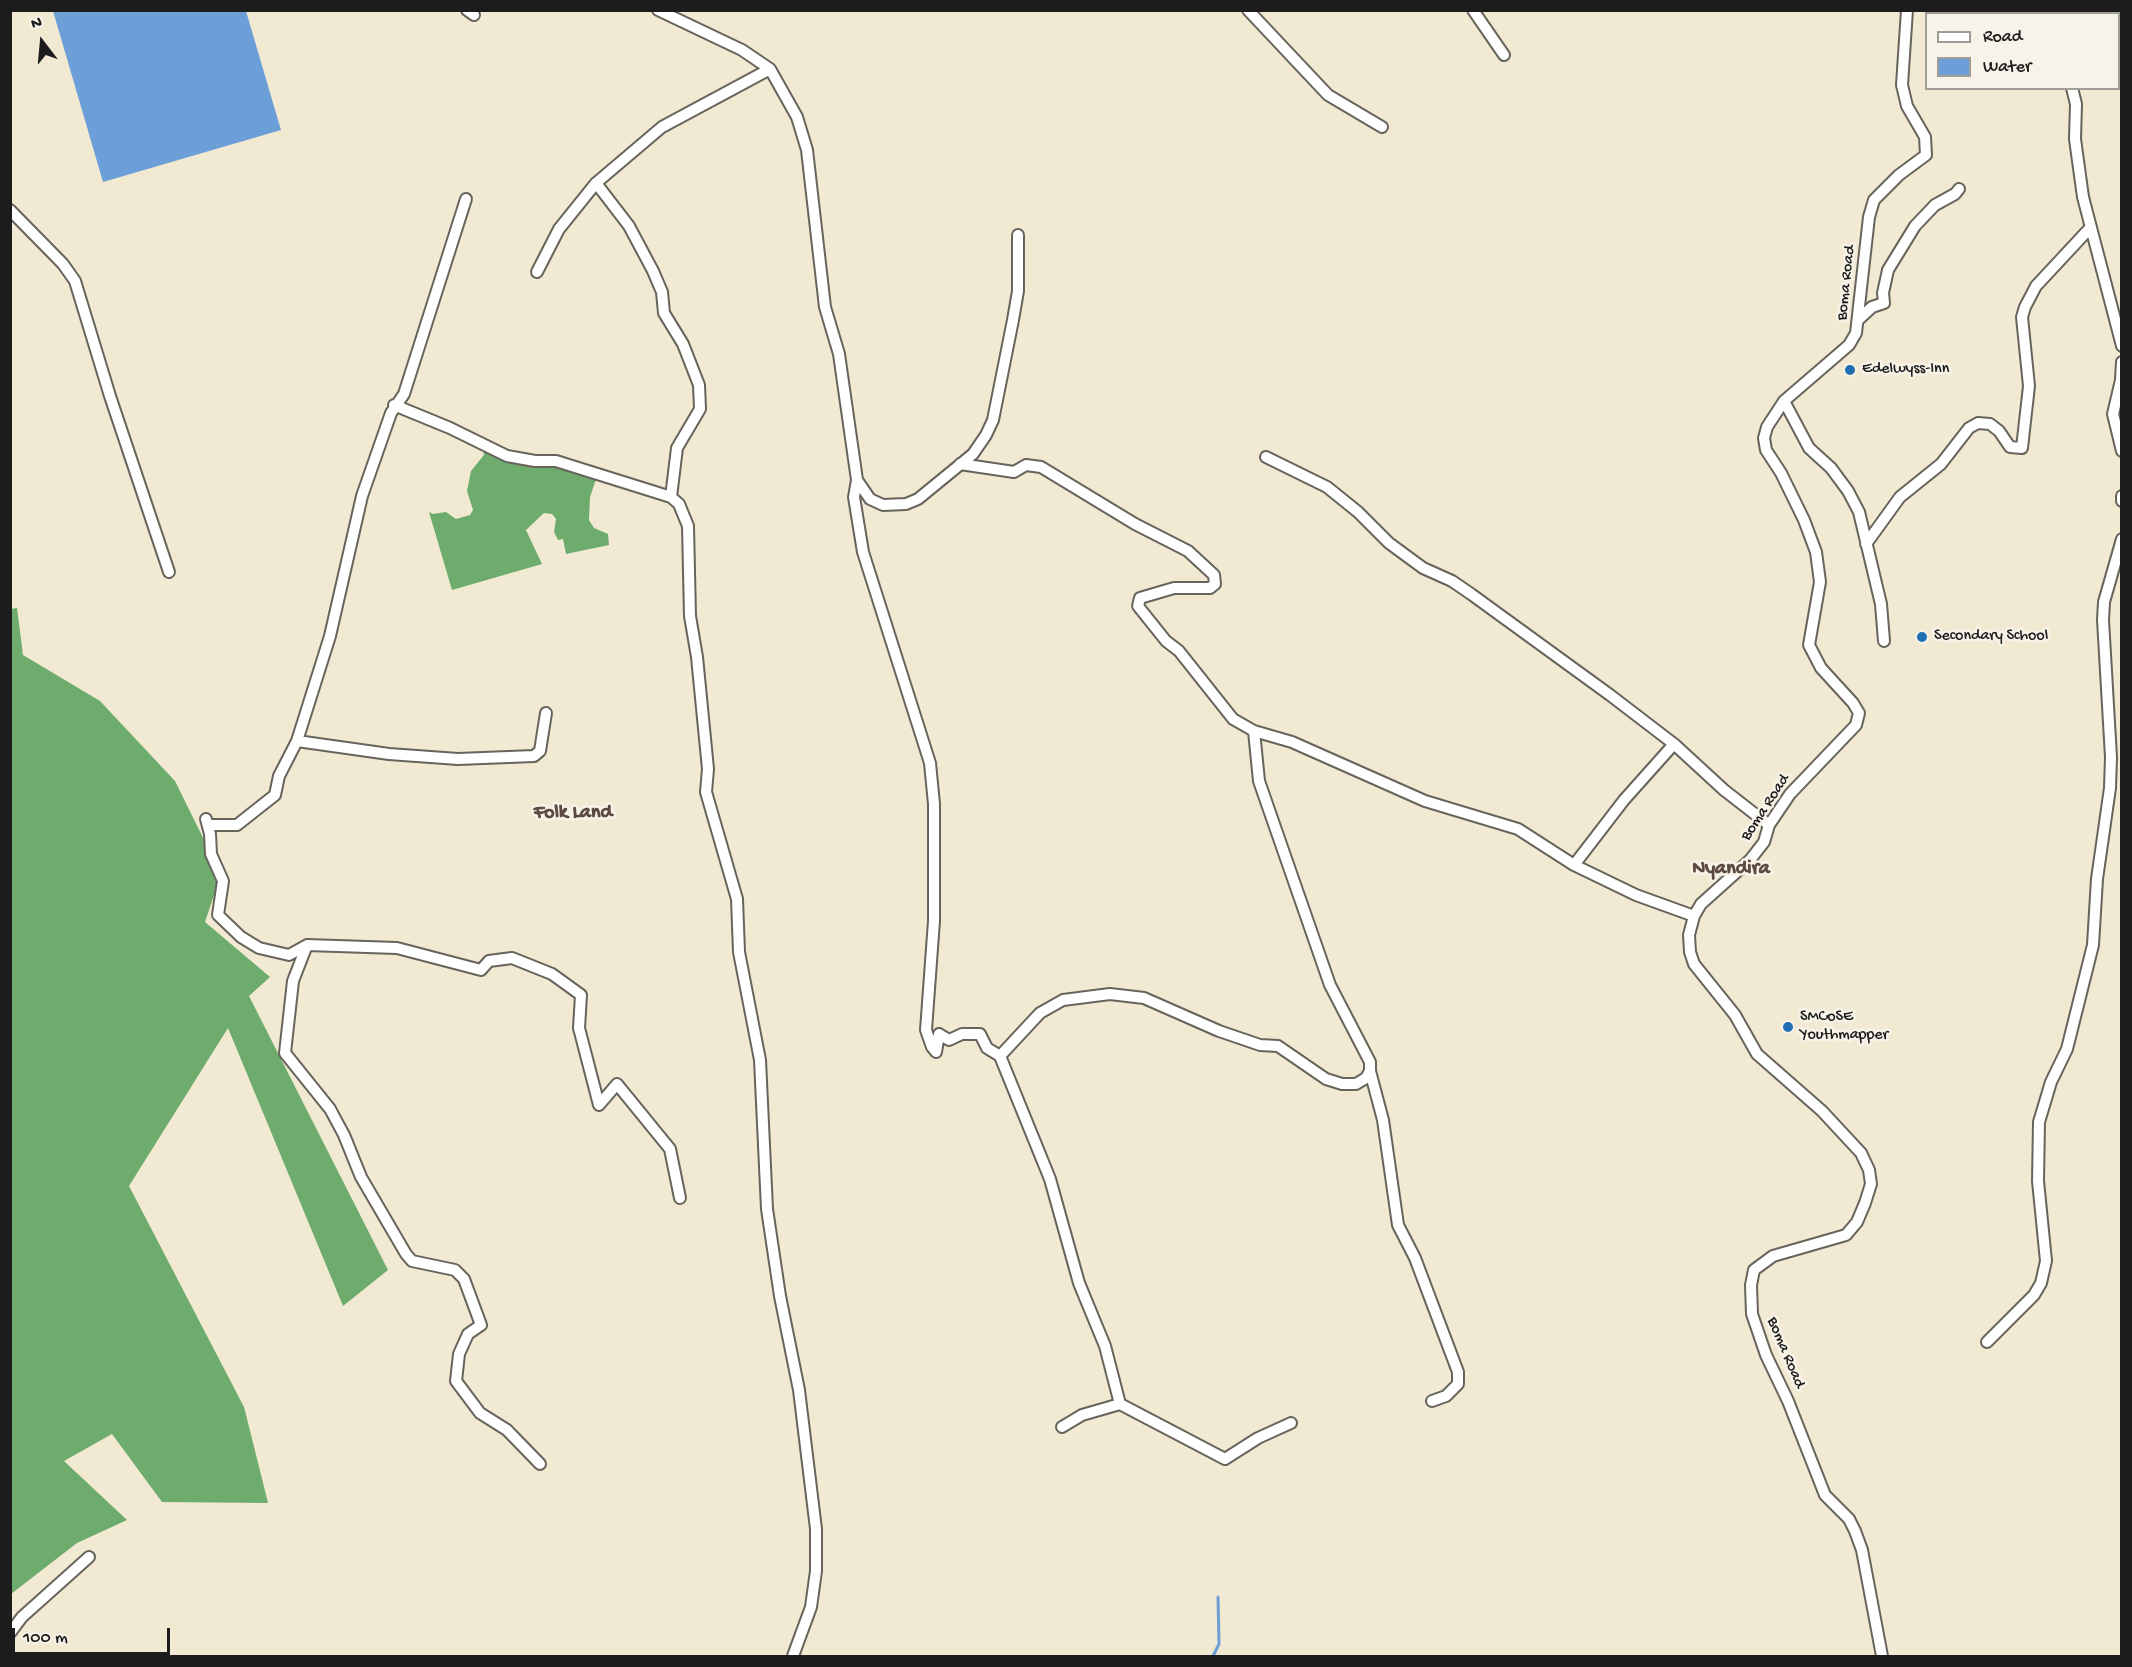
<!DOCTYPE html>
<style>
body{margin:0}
#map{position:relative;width:2132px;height:1667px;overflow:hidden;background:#f2e9d3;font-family:"Gochi Hand",sans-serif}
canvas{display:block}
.frame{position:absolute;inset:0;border:12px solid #1c1c1c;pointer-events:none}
.legend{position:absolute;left:1925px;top:12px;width:195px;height:78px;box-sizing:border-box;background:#f7f3e8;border:2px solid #9f9d96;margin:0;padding:8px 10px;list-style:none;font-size:18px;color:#1c1c1c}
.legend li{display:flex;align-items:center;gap:12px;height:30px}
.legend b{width:30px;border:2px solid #9f9d96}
.north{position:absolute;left:12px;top:12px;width:60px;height:60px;-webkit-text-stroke:4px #f7f3e8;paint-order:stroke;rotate:344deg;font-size:16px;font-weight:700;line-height:24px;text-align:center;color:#1c1c1c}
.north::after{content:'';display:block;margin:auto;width:21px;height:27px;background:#1c1c1c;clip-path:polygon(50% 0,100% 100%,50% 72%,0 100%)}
.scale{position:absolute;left:12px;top:1628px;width:158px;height:27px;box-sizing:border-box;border:3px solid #1c1c1c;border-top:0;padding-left:8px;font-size:18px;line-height:21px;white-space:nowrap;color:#1c1c1c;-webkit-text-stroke:4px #f7f3e8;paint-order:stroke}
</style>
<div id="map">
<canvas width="2132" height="1667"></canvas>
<div class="frame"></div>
<ul class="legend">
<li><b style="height:8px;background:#fff"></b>Road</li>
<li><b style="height:16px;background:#6c9fd7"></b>Water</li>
</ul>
<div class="north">N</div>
<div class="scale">100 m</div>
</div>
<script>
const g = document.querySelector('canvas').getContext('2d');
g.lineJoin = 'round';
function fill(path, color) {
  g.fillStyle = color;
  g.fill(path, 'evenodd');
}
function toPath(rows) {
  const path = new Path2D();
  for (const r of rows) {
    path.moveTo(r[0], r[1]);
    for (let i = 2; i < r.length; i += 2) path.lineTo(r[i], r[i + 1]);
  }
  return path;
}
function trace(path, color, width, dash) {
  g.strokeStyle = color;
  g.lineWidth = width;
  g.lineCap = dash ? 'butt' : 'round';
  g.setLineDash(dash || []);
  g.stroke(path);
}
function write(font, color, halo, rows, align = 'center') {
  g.font = font + ' "Gochi Hand",sans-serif';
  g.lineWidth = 5;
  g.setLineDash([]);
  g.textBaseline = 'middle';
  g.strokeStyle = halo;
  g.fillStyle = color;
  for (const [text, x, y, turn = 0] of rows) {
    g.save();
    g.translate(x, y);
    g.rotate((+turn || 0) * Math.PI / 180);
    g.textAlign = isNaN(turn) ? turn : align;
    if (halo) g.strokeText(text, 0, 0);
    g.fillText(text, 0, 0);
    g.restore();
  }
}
const forest = toPath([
 [482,443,537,461,597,476,590,497,589,520,594,528,608,534,609,545,566,554,563,539,558,540,554,532,556,519,552,514,544,513,526,530,542,564,452,590,429,512,433,514,446,512,456,519,470,515,473,510,467,491,471,471,484,455],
 [17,608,23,655,100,701,175,781,211,854,217,886,205,922,270,977,249,996,388,1270,343,1306,228,1028,129,1186,244,1407,268,1503,162,1502,112,1434,64,1461,127,1520,77,1543,11,1594,10,609]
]);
const water = toPath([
 [53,11,246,11,281,130,103,182]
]);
const stream = toPath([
 [1213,1656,1219,1644,1218,1597]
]);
const minor = toPath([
 [467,10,474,15],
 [658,10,742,50,770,69,662,127,596,183,629,226,653,271,662,292,664,313,683,344,699,385,700,409,677,448,671,497,679,504,688,526,690,616,697,657,708,769,706,792,737,899,739,952,760,1060,767,1209,780,1296,799,1390,816,1529,816,1571,811,1607,793,1656],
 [1248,10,1328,95,1382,127],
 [1473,10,1504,55],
 [770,69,797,117,807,150,825,307,839,354,857,480,870,499,883,505,906,504,918,499,973,454,986,435,993,420,1013,320,1018,291,1018,235],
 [2072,88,2076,104,2075,139,2083,197,2122,346],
 [10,210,63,264,75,281,110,396,169,572],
 [537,272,559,229,596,183],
 [1859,319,1872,307,1884,303,1883,293,1888,270,1915,226,1935,205,1955,194,1959,189],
 [2122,362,2121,380,2113,414,2122,451],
 [1784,401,1809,448,1831,468,1848,491,1859,512,1881,604,1884,641],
 [394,405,450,428,507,456,535,461,556,461,671,497],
 [1266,457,1327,487,1358,512,1389,543,1423,568,1452,581,1471,594,1610,695,1674,744,1724,790,1769,825],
 [960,464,1014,472,1026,465,1041,467,1135,524,1188,551,1214,575,1215,584,1210,588,1174,588,1140,598,1138,606,1166,641,1179,651,1233,719,1254,731,1292,742,1425,801,1518,829,1574,865,1636,895,1694,916],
 [857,480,854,497,863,552,930,763,934,804,934,921,926,1030,932,1047,936,1052,939,1034,949,1040,962,1034,980,1034,987,1048,1000,1056,1050,1179,1079,1283,1105,1346,1120,1404,1225,1459,1258,1438,1291,1423],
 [2122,496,2122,501],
 [1866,544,1900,497,1941,464,1969,428,1978,423,1990,424,1999,431,2010,447,2022,448,2029,386,2022,317,2025,307,2036,286,2090,228],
 [297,741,389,754,458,759,534,756,540,751,546,713],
 [206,819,210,834,211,854,223,881,218,915,241,937,259,948,289,955,307,945,397,948,481,970,489,961,512,958,552,974,581,995,579,1028,599,1105,617,1084,670,1149,680,1198],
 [208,825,237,825,275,795,279,776,297,741,330,636,362,496,391,413,404,394,466,199],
 [1574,865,1624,800,1674,744],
 [307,945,293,981,285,1053,330,1109,344,1135,361,1177,406,1254,412,1261,455,1270,464,1279,481,1325,468,1334,459,1354,456,1381,480,1413,507,1430,540,1464],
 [1000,1056,1040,1013,1063,1000,1110,994,1144,998,1219,1031,1260,1045,1278,1046,1326,1079,1342,1084,1356,1084,1366,1078,1370,1071,1370,1062,1330,985,1259,781,1254,731],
 [1370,1071,1383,1120,1398,1225,1415,1258,1458,1372,1458,1384,1446,1396,1432,1401],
 [1987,1342,2034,1295,2041,1283,2046,1261,2038,1181,2039,1122,2051,1082,2067,1049,2093,945,2097,879,2110,788,2111,757,2103,620,2104,602,2122,539],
 [1062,1427,1082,1415,1120,1404],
 [10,1633,22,1617,89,1557],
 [1882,1656,1862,1550,1855,1531,1849,1519,1825,1495,1788,1401,1766,1355,1752,1314,1751,1285,1754,1270,1773,1256,1846,1235,1857,1222,1865,1203,1871,1184,1869,1170,1861,1153,1822,1111,1757,1054,1735,1015,1694,964,1690,952,1689,935,1694,916,1701,904,1750,860,1764,842,1769,825,1790,794,1856,725,1859,713,1853,703,1821,668,1809,645,1820,582,1816,552,1804,520,1781,473,1766,450,1764,438,1767,427,1784,401,1849,345,1856,333,1869,217,1874,200,1899,175,1926,155,1925,137,1907,106,1902,85,1907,10]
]);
const markers = [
 [1850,370,6,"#1f6fb2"],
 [1922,637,6,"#1f6fb2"],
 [1788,1027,6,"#1f6fb2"]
];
const streetNames = [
 ["Boma Road",1847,283,-84],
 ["Boma Road",1766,808,-57],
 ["Boma Road",1785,1353,67]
];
const poiNames = [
 ["Edelwyss-Inn",1862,370],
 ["Secondary School",1934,637],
 ["SMCoSE",1800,1018],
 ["Youthmapper",1800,1036]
];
const quarterNames = [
 ["Folk Land",573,814],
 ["Nyandira",1731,870]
];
fill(forest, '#6eac6d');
fill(water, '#6c9fd7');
trace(stream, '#6c9fd7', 3);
trace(minor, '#67645c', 14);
trace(minor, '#fff', 10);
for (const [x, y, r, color] of markers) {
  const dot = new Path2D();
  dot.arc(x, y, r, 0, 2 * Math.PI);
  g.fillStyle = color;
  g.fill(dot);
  trace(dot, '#f7f3e8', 2);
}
write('16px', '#1c1c1c', '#f7f3e8', streetNames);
write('16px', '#1c1c1c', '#f7f3e8', poiNames, 'left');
write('bold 20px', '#5c493f', '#f7f3e8', quarterNames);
</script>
